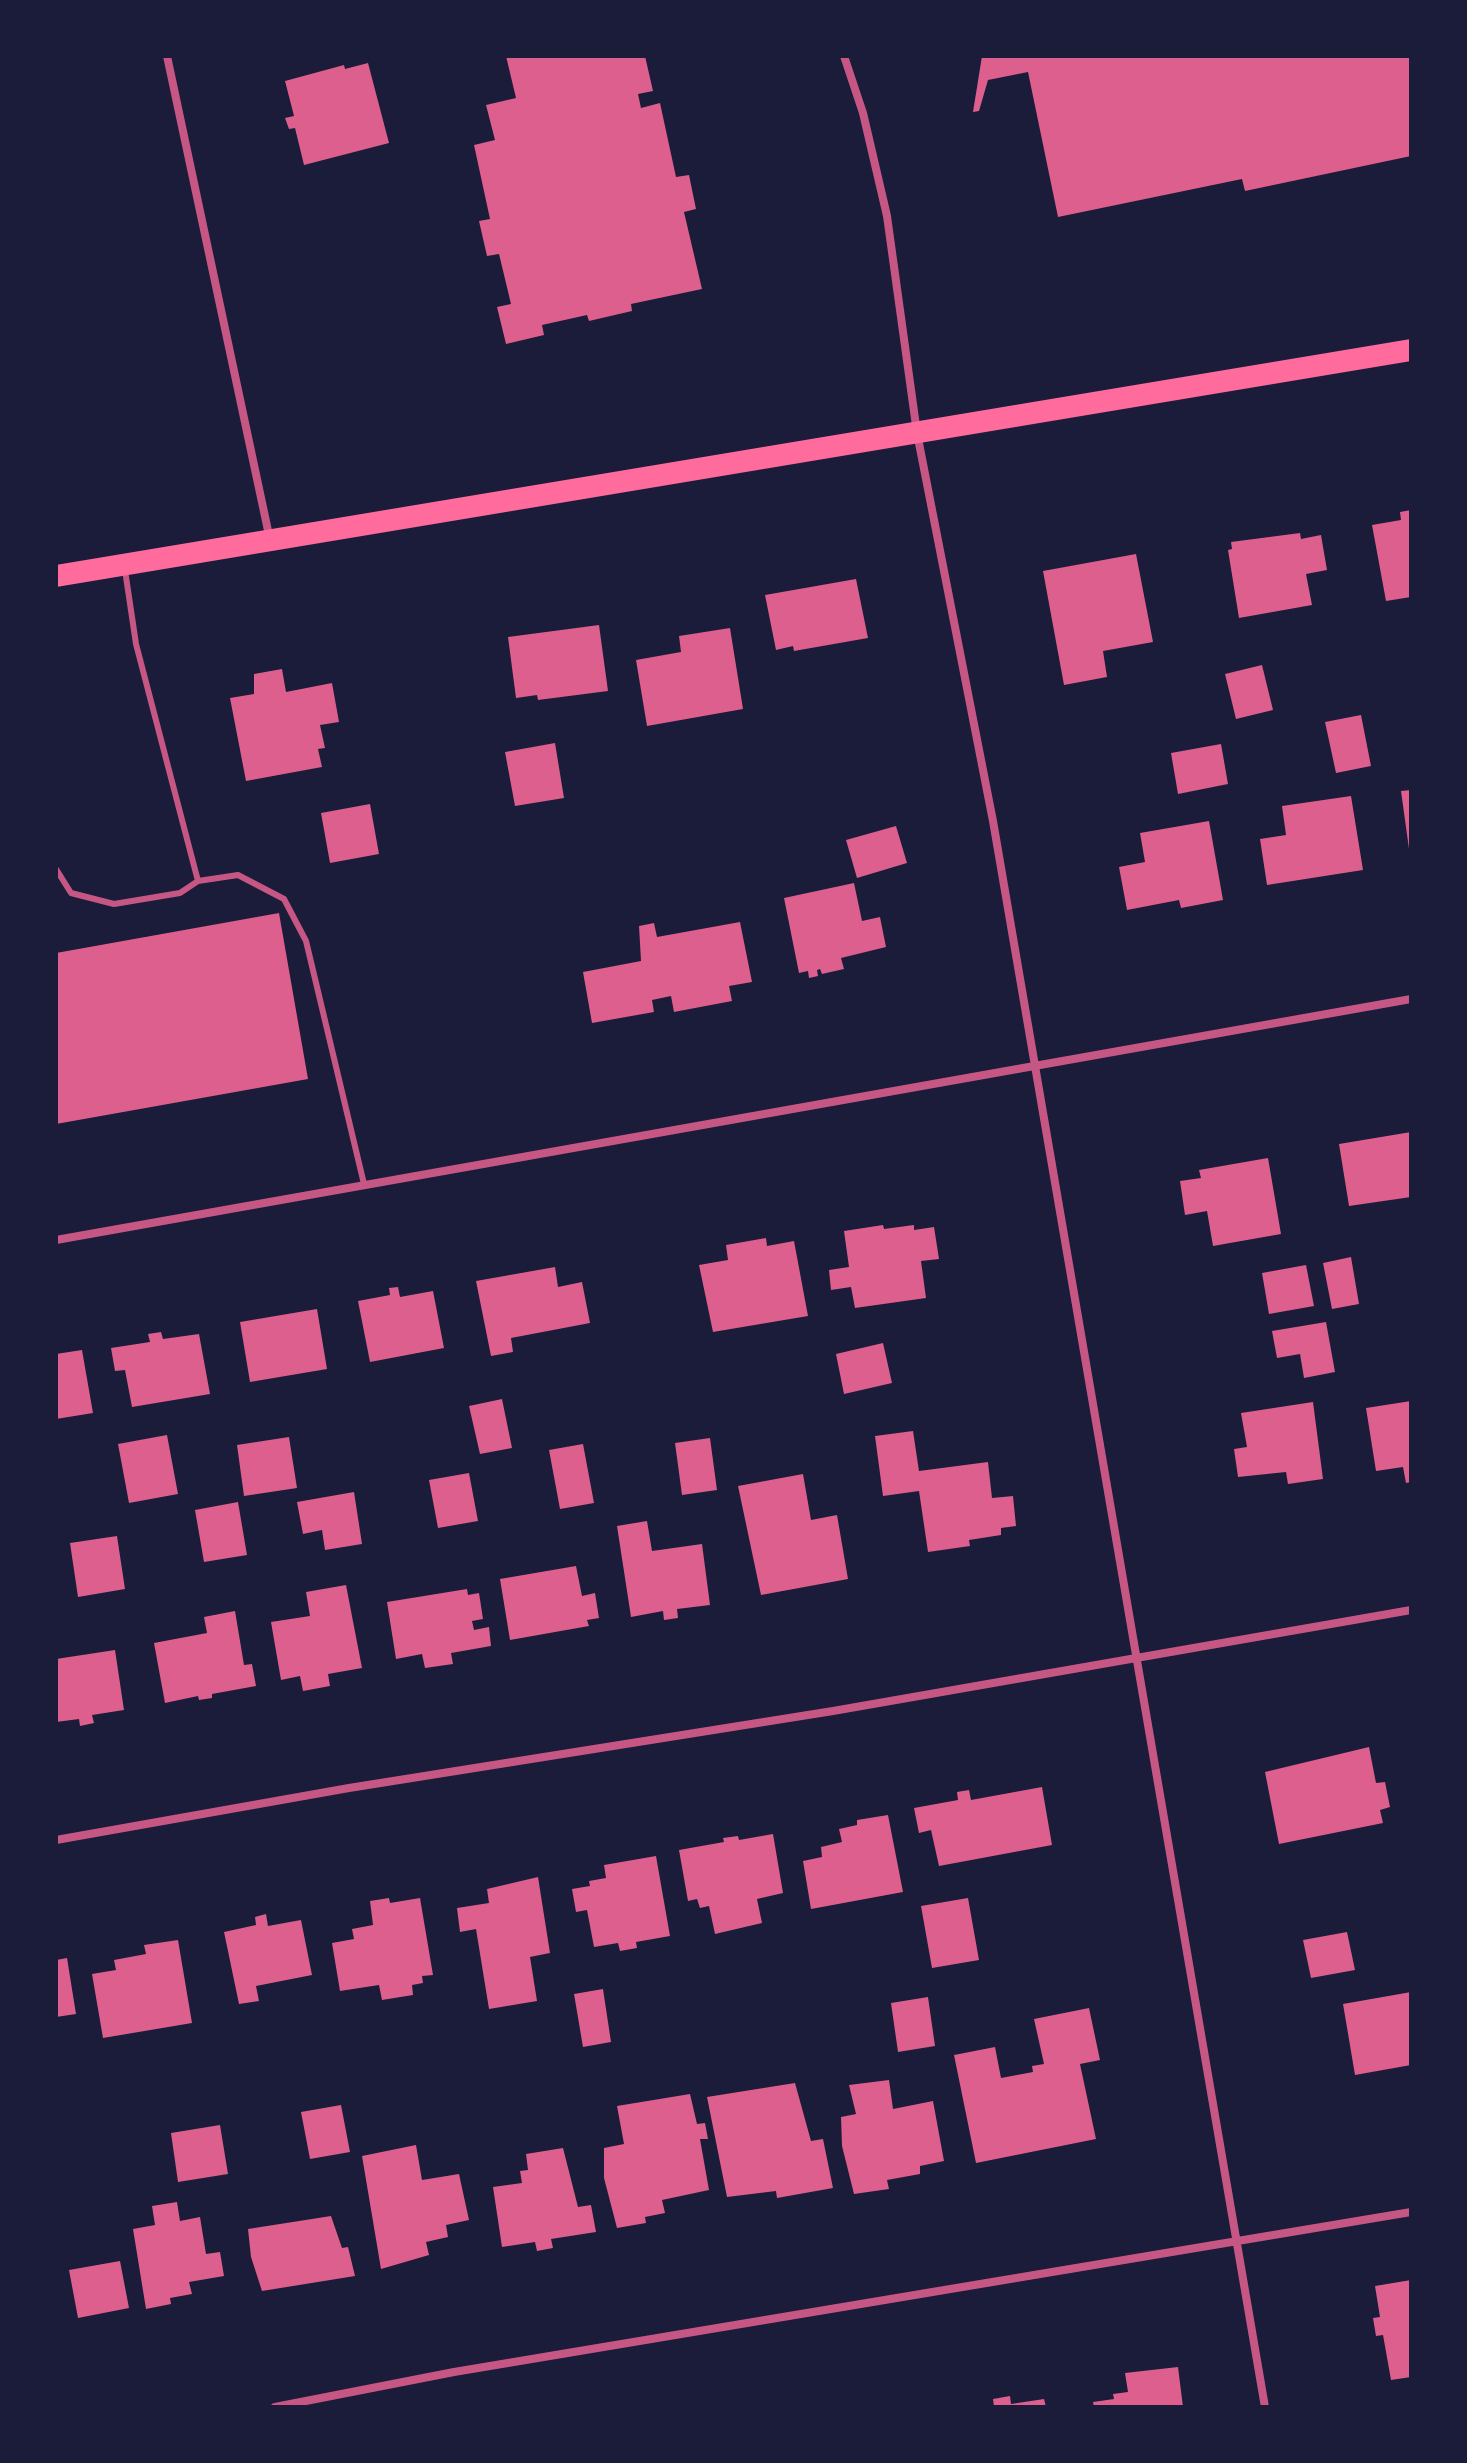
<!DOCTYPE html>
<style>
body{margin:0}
#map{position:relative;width:1467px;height:2463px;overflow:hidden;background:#1b1b3a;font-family:"DejaVu Sans",sans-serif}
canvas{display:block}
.frame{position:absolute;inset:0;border:58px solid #1b1b3a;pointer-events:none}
</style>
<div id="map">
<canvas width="1467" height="2463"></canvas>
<div class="frame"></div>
</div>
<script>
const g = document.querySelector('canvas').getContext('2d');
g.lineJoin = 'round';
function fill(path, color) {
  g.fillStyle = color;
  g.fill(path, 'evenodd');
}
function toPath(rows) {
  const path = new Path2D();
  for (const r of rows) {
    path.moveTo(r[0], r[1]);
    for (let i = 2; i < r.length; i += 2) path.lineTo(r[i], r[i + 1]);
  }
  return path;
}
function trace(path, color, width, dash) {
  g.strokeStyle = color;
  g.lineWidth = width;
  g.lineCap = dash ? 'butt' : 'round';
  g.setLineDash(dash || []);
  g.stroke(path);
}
const building = toPath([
 [506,56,645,56,653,91,638,94,641,108,660,103,676,177,689,175,696,209,684,212,702,289,631,304,632,311,589,321,587,315,542,325,544,335,506,344,497,307,511,304,499,254,487,256,479,221,490,219,474,145,495,140,486,105,516,98],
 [982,56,1411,56,1411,156,1245,191,1242,179,1058,217,1028,72,988,80,979,111,973,112],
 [368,63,389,143,304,165,295,128,289,129,285,118,294,116,285,81,344,65,345,69],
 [1411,510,1411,597,1386,601,1372,525,1401,520,1400,512],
 [1300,533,1301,539,1321,535,1327,570,1306,574,1312,605,1239,618,1228,550,1232,549,1231,542],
 [1136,554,1153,642,1103,651,1107,677,1064,685,1043,571],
 [856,579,868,638,794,651,793,646,776,650,765,595],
 [599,625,608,691,538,700,537,695,516,698,508,637],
 [730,628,743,709,647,726,636,660,681,652,679,636],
 [1262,665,1273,710,1236,719,1225,674],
 [282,669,286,692,332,683,339,722,320,725,325,748,318,749,322,767,246,781,230,698,254,694,254,674],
 [1361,715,1371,766,1336,773,1325,722],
 [555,743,564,798,515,806,505,752],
 [1221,744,1228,784,1178,794,1171,753],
 [1411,790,1411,849,1409,849,1401,791],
 [1351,796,1363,870,1267,885,1260,839,1286,835,1282,806],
 [370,804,379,854,330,863,321,813],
 [1209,821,1223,900,1181,908,1179,900,1127,910,1119,867,1145,862,1140,833],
 [896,826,907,863,857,878,846,840],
 [854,883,862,921,880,917,886,947,841,958,844,969,822,974,820,969,817,970,818,976,809,978,808,971,799,973,784,898],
 [279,913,308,1079,56,1124,56,953],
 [740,922,752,982,729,986,732,1001,674,1012,671,996,652,1000,654,1012,592,1023,583,972,641,961,639,926,654,923,657,937],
 [1411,1132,1411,1197,1349,1206,1339,1144],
 [1268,1158,1281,1234,1213,1246,1207,1211,1185,1215,1180,1181,1201,1178,1199,1170],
 [883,1225,884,1229,914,1225,914,1230,934,1227,939,1259,921,1261,926,1298,855,1308,851,1287,831,1290,829,1270,849,1267,844,1231],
 [766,1238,767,1246,794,1241,808,1316,713,1332,699,1265,728,1260,726,1245],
 [1351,1257,1359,1304,1332,1309,1323,1263],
 [1306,1265,1314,1306,1269,1314,1262,1273],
 [555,1267,558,1287,582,1282,590,1323,511,1338,513,1352,491,1356,476,1281],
 [398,1287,400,1297,433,1291,444,1348,370,1362,358,1301,390,1295,389,1288],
 [317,1309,327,1369,250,1382,240,1322],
 [1326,1322,1335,1372,1304,1378,1300,1354,1277,1358,1272,1331],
 [161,1332,163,1339,199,1334,210,1394,132,1407,125,1370,115,1371,111,1348,150,1342,148,1334],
 [883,1343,892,1383,844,1394,836,1354],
 [82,1350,93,1413,56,1419,56,1354],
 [502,1399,512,1448,480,1454,469,1406],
 [1411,1401,1411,1482,1406,1483,1403,1467,1376,1471,1366,1408],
 [1313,1402,1323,1479,1288,1484,1286,1472,1238,1477,1234,1449,1247,1447,1241,1413],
 [913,1431,919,1471,988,1462,992,1498,1013,1496,1016,1526,1001,1528,1001,1535,969,1540,970,1546,928,1552,919,1491,883,1496,875,1436],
 [167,1435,178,1494,129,1503,118,1444],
 [289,1437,297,1488,244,1496,237,1445],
 [710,1438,717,1490,682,1495,675,1443],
 [583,1444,594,1503,560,1509,549,1450],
 [469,1473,478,1521,438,1528,429,1480],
 [803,1474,811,1520,837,1515,848,1579,761,1595,738,1486],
 [354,1492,362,1544,325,1550,322,1530,303,1534,297,1502],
 [238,1502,247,1555,204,1562,195,1510],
 [647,1521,652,1551,702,1544,710,1605,677,1609,678,1618,664,1620,663,1611,631,1617,617,1526],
 [117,1536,125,1589,78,1597,70,1543],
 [576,1566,582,1596,595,1593,599,1618,587,1620,589,1626,510,1640,500,1579],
 [346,1585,362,1668,328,1674,330,1686,303,1691,300,1676,281,1680,271,1622,310,1616,306,1592],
 [467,1589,468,1595,479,1593,483,1619,472,1621,474,1630,489,1627,491,1646,451,1653,453,1664,425,1668,422,1654,396,1659,387,1602],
 [235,1611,244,1665,252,1664,256,1686,212,1694,212,1698,199,1700,198,1696,165,1703,154,1643,207,1633,204,1617],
 [115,1650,124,1710,92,1715,94,1723,80,1726,79,1719,56,1722,56,1659],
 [1369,1747,1376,1783,1385,1782,1390,1807,1380,1810,1383,1823,1279,1844,1265,1772],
 [1042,1787,1052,1845,939,1866,931,1830,919,1833,914,1808,958,1800,957,1792,969,1790,971,1800],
 [888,1815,903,1892,811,1909,803,1861,822,1857,821,1847,842,1842,839,1829,857,1825,857,1820],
 [773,1834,783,1893,757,1899,762,1923,715,1934,709,1906,700,1908,697,1899,688,1901,679,1850,724,1842,723,1838,738,1836,739,1840],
 [656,1856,670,1936,636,1942,637,1948,620,1951,618,1943,594,1947,587,1910,576,1912,572,1889,590,1886,589,1881,606,1878,604,1865],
 [538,1877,550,1953,530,1957,537,2001,489,2009,476,1929,460,1932,457,1908,489,1903,487,1889],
 [389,1898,390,1903,420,1898,433,1975,422,1976,423,1983,412,1985,413,1995,382,2000,379,1985,340,1991,332,1943,354,1939,352,1929,373,1925,370,1901],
 [968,1898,979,1960,932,1968,921,1906],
 [266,1914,268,1926,301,1920,312,1975,256,1986,259,2001,239,2004,224,1932,256,1925,255,1917],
 [1347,1932,1355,1970,1311,1978,1303,1940],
 [178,1940,192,2023,103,2038,92,1974,116,1970,114,1960,146,1954,144,1945],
 [67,1958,76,2014,56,2017,56,1960],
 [603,1989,611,2042,583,2047,574,1994],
 [1411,1992,1411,2065,1355,2075,1343,2004],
 [928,1997,935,2046,898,2052,891,2003],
 [1089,2008,1100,2060,1080,2064,1096,2139,976,2163,954,2055,995,2047,1001,2078,1033,2072,1032,2066,1044,2064,1034,2019],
 [889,2080,893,2109,933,2101,944,2161,920,2166,920,2174,887,2180,889,2189,854,2194,842,2146,841,2117,856,2114,849,2085],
 [795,2083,811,2141,823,2139,833,2188,777,2198,776,2191,727,2197,707,2097],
 [690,2094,697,2124,705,2123,708,2139,700,2139,709,2190,662,2200,665,2213,645,2217,646,2223,617,2228,604,2178,604,2148,624,2144,617,2106],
 [341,2105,350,2152,310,2159,301,2112],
 [220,2125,228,2174,178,2182,171,2133],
 [416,2145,422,2180,459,2174,469,2220,446,2225,448,2237,426,2242,429,2255,381,2269,362,2156],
 [563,2148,578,2207,591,2205,596,2232,551,2239,553,2248,537,2251,535,2242,502,2247,493,2187,522,2183,520,2171,528,2170,526,2154],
 [177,2202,180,2221,200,2217,206,2254,220,2252,224,2276,189,2282,192,2294,170,2298,171,2304,146,2309,133,2229,155,2225,152,2206],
 [331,2216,342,2248,348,2247,355,2276,262,2291,251,2257,248,2229],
 [120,2261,129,2308,78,2318,69,2270],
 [1411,2280,1411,2377,1391,2380,1383,2335,1376,2336,1373,2318,1380,2317,1375,2286],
 [1178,2367,1183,2407,1094,2407,1093,2402,1114,2399,1113,2394,1128,2392,1125,2373],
 [1010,2396,1011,2404,1044,2399,1046,2407,994,2407,993,2399]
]);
const service = toPath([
 [56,869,71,893,114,904,180,893,198,881,136,644,125,570],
 [198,881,238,875,284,899,306,941,364,1184]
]);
const minor = toPath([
 [167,56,270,540],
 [844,56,863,113,887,216,917,433,993,821,1265,2407],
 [56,1240,1411,999],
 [56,1840,349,1788,833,1711,1411,1610],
 [275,2407,454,2372,1411,2212]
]);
const trunk = toPath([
 [56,576,1411,350]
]);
fill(building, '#dd5f8e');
trace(service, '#c65784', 6);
trace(minor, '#c65784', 8);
trace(trunk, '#ff6b9d', 22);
</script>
